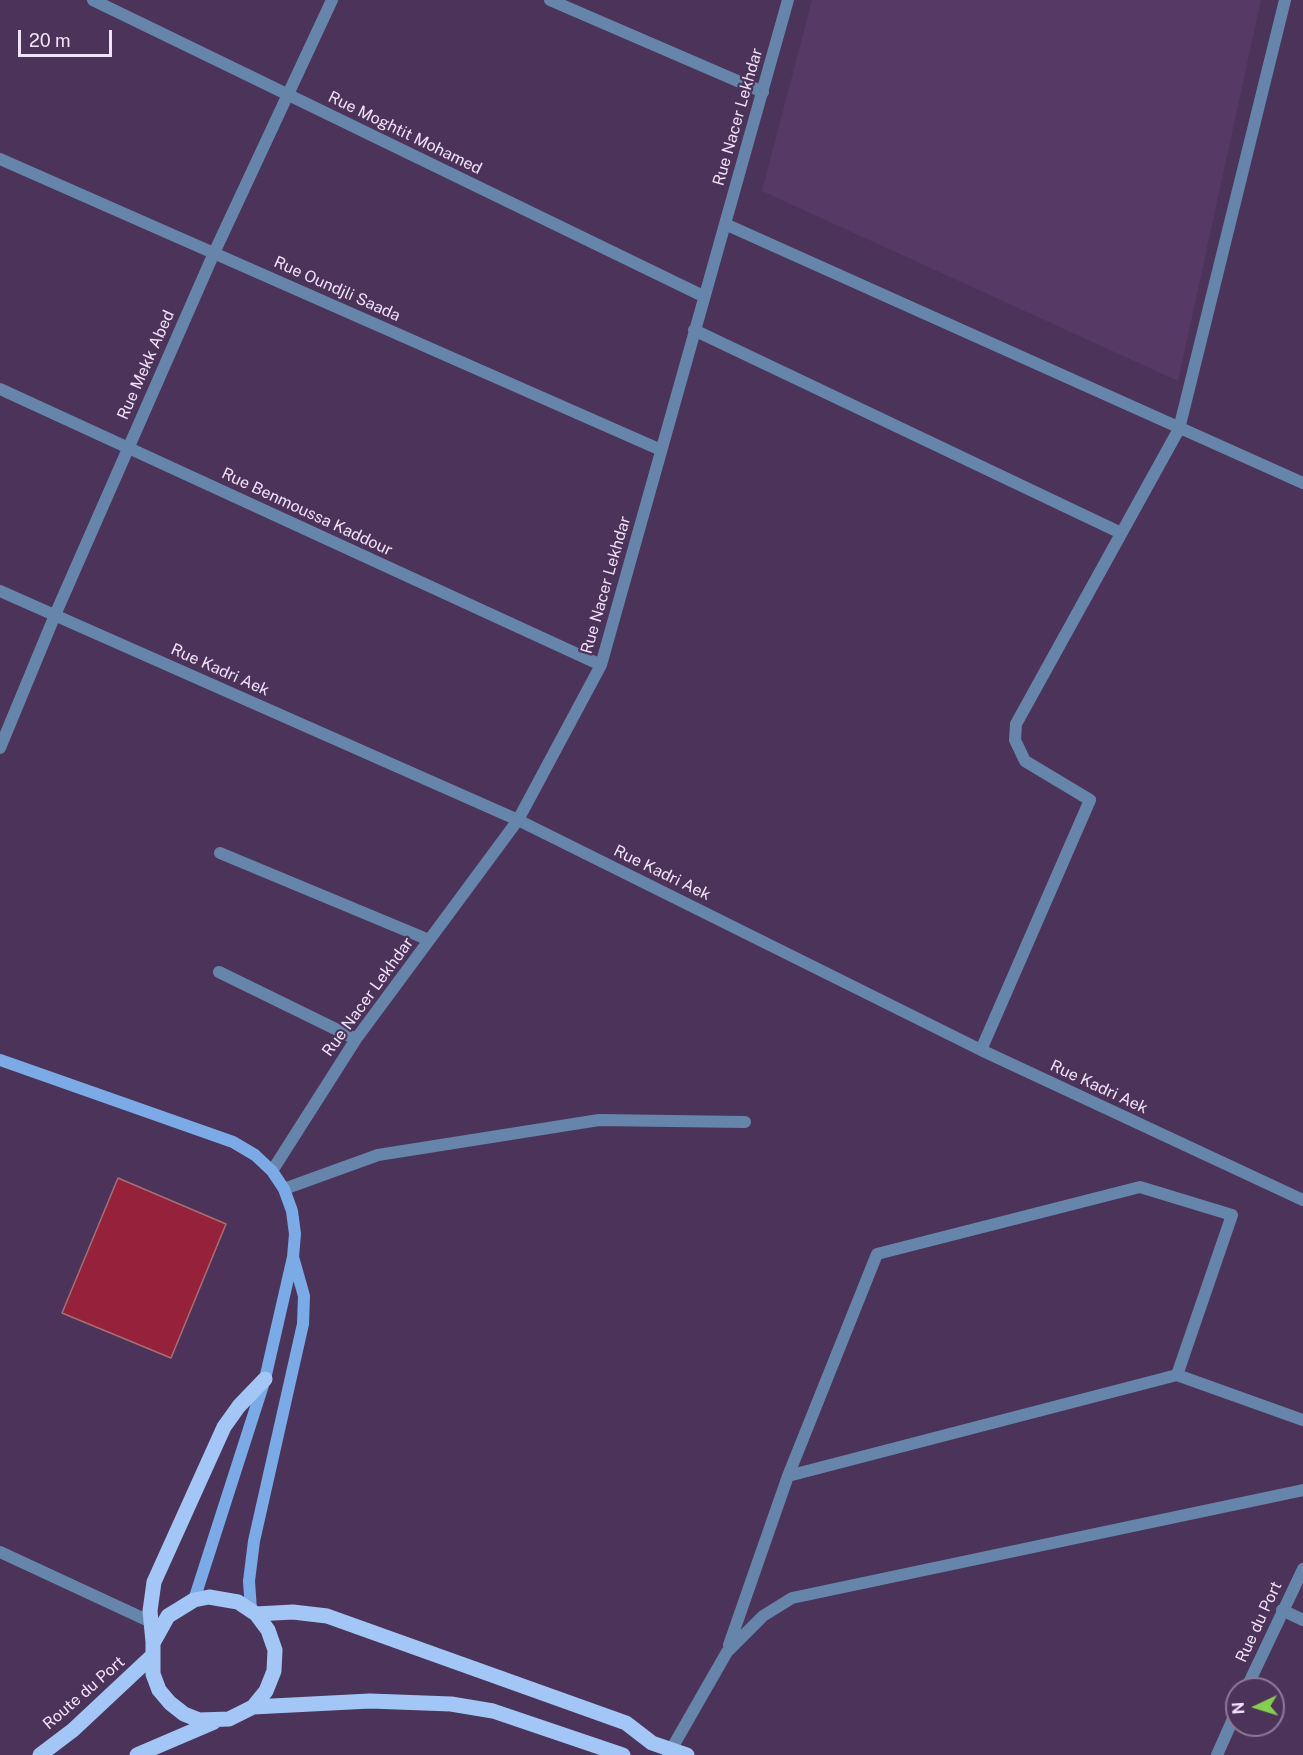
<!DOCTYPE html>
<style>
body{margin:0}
#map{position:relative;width:1303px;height:1755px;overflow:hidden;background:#4c3359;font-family:"Public Sans",sans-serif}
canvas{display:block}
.north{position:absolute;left:1225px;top:1677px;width:60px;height:60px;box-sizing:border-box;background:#4c3359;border:2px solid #8e7999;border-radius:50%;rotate:266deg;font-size:16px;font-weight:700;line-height:24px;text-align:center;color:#f1e1f9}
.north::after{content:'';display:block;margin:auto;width:21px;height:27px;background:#85cf4c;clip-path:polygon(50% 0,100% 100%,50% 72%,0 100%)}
.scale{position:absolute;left:18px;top:30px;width:94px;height:27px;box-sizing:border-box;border:3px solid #f1e1f9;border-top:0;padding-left:8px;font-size:18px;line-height:21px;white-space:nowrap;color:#f1e1f9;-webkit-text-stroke:4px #4c3359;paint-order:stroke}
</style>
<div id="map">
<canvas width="1303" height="1755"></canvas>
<div class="north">N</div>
<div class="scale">20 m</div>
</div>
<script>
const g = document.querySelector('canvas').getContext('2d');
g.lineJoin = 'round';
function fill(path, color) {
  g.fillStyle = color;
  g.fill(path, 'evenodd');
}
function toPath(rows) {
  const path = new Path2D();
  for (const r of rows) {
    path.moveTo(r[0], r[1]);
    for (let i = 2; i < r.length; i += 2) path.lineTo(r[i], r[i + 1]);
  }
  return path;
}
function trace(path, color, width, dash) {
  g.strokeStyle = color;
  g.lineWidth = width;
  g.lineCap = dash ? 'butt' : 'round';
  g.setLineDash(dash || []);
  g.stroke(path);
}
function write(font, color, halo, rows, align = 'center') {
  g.font = font + ' "Public Sans",sans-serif';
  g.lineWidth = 4.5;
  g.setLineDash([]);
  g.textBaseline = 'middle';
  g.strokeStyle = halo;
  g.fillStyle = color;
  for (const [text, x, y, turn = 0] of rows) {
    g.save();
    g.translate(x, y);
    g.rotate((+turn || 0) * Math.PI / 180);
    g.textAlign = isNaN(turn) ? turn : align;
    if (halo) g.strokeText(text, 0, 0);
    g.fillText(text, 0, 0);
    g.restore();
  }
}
const built = toPath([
 [812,0,1261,0,1178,381,762,191]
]);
const building = toPath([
 [118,1178,226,1224,171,1358,62,1313,118,1178]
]);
const street = toPath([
 [93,0,703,296],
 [550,0,763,92],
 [0,159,661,450],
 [725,224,1303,483],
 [694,330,1121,533],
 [0,389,601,665],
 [0,591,518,820,981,1050,1303,1200],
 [0,748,55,615,214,253,332,0],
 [220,853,429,940],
 [219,972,356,1039],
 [981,1050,1090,800,1025,761,1015,740,1016,724,1179,429,1285,0],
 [272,1171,356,1039,518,820,601,665,788,0],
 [284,1189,378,1155,599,1120,745,1122],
 [788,1476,877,1254,1140,1187,1232,1215,1177,1375],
 [0,1552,151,1622],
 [1282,1610,1303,1620],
 [729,1645,788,1476,1177,1375,1303,1420],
 [1246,1689,1303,1569],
 [668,1755,727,1652,763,1616,792,1598,1303,1490],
 [1217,1755,1237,1710]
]);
const secondary = toPath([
 [0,1060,233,1142,255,1155,272,1171,284,1189,292,1211,295,1234,293,1257,265,1379,194,1600],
 [251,1610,249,1581,254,1541,303,1324,304,1296,293,1257]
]);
const primary = toPath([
 [256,1614,293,1612,327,1616,626,1723,652,1743,687,1755],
 [153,1642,150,1611,154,1582,224,1427,239,1406,265,1379],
 [253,1707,266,1691,274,1671,275,1650,268,1630,256,1614,238,1602,209,1597,194,1600,168,1616,153,1643,153,1674,159,1690,170,1703,184,1714,199,1720,229,1719,253,1707,370,1701,451,1704,493,1711,623,1755],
 [40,1755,73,1730,151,1657],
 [137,1755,214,1722]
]);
const streetNames = [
 ["Rue Nacer Lekhdar",738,117,-74],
 ["Rue Moghtit Mohamed",405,133,26],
 ["Rue Oundjli Saada",337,289,24],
 ["Rue Mekk Abed",146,365,-66],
 ["Rue Benmoussa Kaddour",307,512,25],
 ["Rue Nacer Lekhdar",606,585,-74],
 ["Rue Kadri Aek",220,670,24],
 ["Rue Kadri Aek",662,873,26],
 ["Rue Nacer Lekhdar",368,997,-54],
 ["Rue Kadri Aek",1099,1087,25],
 ["Rue du Port",1259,1622,-65],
 ["Route du Port",84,1693,-41]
];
fill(built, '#573966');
fill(building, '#95223a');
trace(building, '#a76f74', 1.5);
trace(street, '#6685aa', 12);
trace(secondary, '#7aabe7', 12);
trace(primary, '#a2c7f6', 15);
write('16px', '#f1e1f9', '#4c3359', streetNames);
</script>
